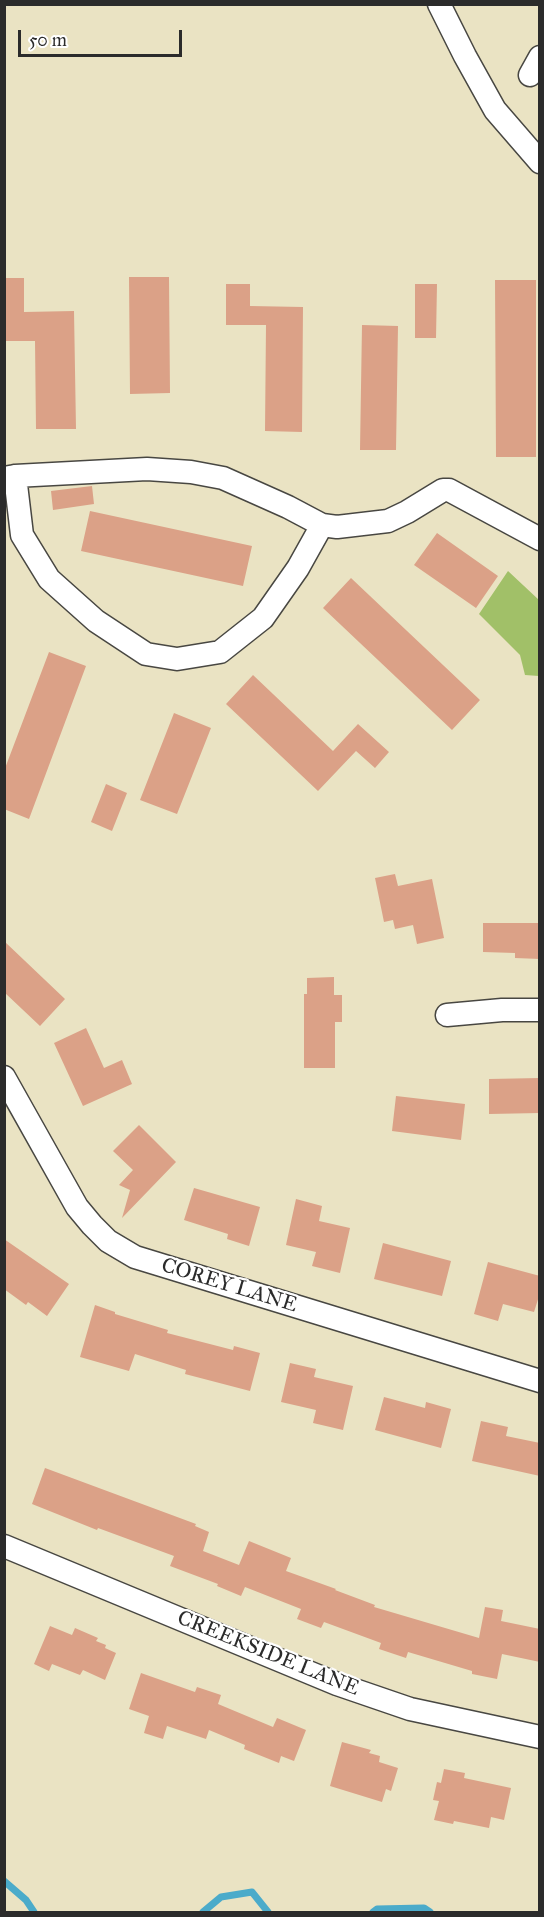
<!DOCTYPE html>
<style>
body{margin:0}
#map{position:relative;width:544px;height:1917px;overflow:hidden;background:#eae3c3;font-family:"IM FELL Great Primer",serif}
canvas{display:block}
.frame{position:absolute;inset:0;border:6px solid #2b2b2b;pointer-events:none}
.scale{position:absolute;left:18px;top:30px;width:164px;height:27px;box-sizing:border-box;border:3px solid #2b2b2b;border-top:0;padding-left:8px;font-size:18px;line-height:21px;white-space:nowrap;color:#2b2b2b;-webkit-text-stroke:4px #fff;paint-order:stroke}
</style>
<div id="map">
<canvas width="544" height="1917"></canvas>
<div class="frame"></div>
<div class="scale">50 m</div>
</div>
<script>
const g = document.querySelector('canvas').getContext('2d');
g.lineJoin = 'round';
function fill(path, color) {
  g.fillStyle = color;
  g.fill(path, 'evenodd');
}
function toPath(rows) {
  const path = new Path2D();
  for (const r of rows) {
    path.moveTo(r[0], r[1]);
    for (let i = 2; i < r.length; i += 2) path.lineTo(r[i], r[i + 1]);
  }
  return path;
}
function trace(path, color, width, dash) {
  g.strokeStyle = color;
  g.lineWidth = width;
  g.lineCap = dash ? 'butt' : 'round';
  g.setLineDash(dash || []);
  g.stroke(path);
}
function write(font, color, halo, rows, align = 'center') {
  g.font = font + ' "IM FELL Great Primer",serif';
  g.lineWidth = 4.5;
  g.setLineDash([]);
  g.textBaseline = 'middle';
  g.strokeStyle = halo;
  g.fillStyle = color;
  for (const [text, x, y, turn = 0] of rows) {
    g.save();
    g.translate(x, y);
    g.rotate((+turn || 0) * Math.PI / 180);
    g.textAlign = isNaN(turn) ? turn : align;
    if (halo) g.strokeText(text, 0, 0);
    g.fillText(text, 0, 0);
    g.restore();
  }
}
const green = toPath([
 [508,571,539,600,539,676,525,675,520,655,479,614]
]);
const stream = toPath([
 [4,1881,26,1900,34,1912],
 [203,1912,221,1897,252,1892,268,1912],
 [373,1912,377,1909,424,1908,430,1912]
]);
const building = toPath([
 [129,277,169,277,170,393,130,394],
 [4,278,24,278,24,312,74,311,76,429,36,429,35,341,4,341],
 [495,280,536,280,536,457,496,457],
 [226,284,250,284,250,306,303,307,302,432,265,431,266,325,226,325],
 [415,284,437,284,436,338,415,338],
 [362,325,398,326,396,450,360,450],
 [92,486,94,504,53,510,51,491],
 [90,511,252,546,243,586,81,551],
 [437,533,498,576,476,608,414,565],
 [351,578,480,700,452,730,323,608],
 [49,652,86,666,29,819,4,809,4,771],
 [253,675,333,751,358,724,389,752,375,768,356,751,318,791,226,704],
 [174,713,211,728,177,814,140,800],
 [106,784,127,793,112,831,91,822],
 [395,874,398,886,432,879,444,938,417,944,413,925,395,929,393,920,384,922,375,878],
 [483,923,540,923,540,959,515,958,515,953,483,952],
 [4,941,65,999,40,1026,4,992],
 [334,977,334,995,342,995,342,1022,335,1022,335,1068,304,1068,304,994,307,994,307,978],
 [86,1028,104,1068,122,1060,132,1084,83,1106,54,1043],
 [540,1078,540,1113,489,1114,489,1079],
 [396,1096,465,1104,461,1140,392,1131],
 [139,1125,176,1162,122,1218,130,1190,119,1185,133,1170,113,1151],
 [194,1188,260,1207,249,1246,227,1239,228,1234,184,1220],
 [296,1199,322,1206,319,1221,350,1228,340,1273,312,1266,316,1252,286,1245],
 [4,1239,69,1284,47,1316,28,1302,26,1305,4,1289],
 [383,1243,451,1261,442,1296,374,1279],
 [488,1262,540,1276,540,1293,534,1312,503,1304,498,1321,474,1314],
 [95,1305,115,1312,115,1314,168,1330,167,1333,233,1350,234,1346,260,1353,250,1391,185,1374,186,1370,135,1354,129,1371,80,1357],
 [290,1363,316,1369,314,1377,353,1386,343,1430,313,1423,316,1410,281,1402],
 [384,1397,425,1408,426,1402,451,1409,441,1448,375,1430],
 [481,1421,508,1427,506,1436,540,1443,540,1476,472,1461],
 [45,1468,196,1524,195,1526,209,1532,203,1551,239,1565,249,1541,291,1558,286,1571,336,1589,335,1590,375,1605,374,1607,479,1638,485,1607,503,1610,501,1621,540,1629,540,1662,502,1654,497,1679,472,1674,472,1671,408,1652,406,1658,379,1649,381,1643,324,1622,321,1628,297,1619,301,1609,245,1587,241,1596,217,1586,218,1584,170,1566,174,1556,98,1528,97,1530,32,1504],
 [50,1626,72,1635,75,1628,98,1638,96,1641,106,1645,105,1648,116,1653,105,1680,83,1670,80,1675,52,1664,49,1671,34,1664],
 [141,1673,195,1692,197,1687,221,1695,218,1704,273,1727,277,1718,306,1730,294,1761,281,1756,279,1763,244,1749,245,1745,209,1730,206,1739,167,1726,163,1739,144,1733,149,1716,129,1709],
 [342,1742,371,1750,369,1753,380,1756,379,1762,398,1768,391,1791,386,1789,382,1802,330,1786],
 [444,1769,465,1773,464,1778,511,1788,504,1820,491,1817,489,1828,454,1821,453,1824,434,1820,439,1801,433,1800,437,1782,441,1783]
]);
const minor = toPath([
 [439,4,465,56,495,110,540,162],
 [530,75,540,57],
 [15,476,22,535,49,579,96,621,146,654,177,659,220,652,263,618,298,568,322,525],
 [4,478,15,476,147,469,191,472,223,478,288,507,322,525,337,527,388,521,407,512,443,490,449,490,540,539],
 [447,1015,502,1010,540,1010],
 [4,1077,77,1207,92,1225,108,1241,135,1257,540,1381],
 [4,1546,337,1684,410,1709,540,1737]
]);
const streetNames = [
 ["COREY LANE",229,1286,17],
 ["CREEKSIDE LANE",268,1654,22]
];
fill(green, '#a1c068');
trace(stream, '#4babca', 7);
fill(building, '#dba187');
trace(minor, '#484742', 25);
trace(minor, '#fff', 22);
write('21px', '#2b2b2b', '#fff', streetNames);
</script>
